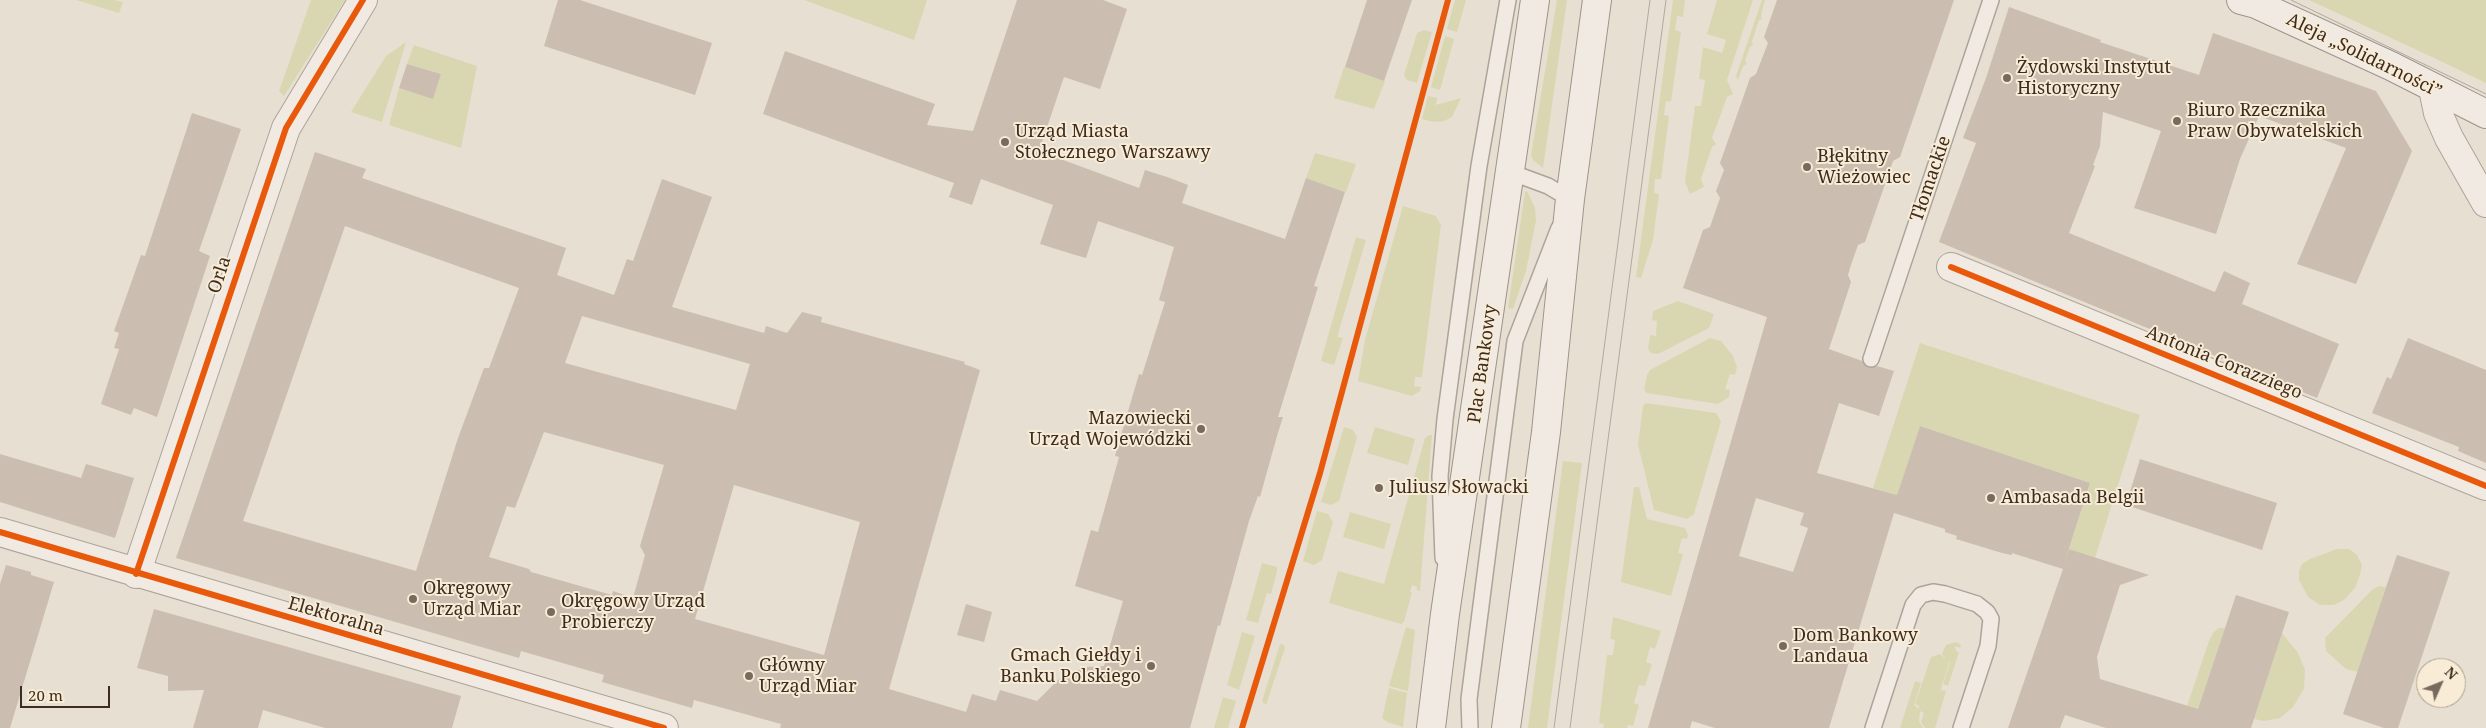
<!DOCTYPE html>
<meta charset="utf-8">
<style>
body{margin:0}
#map{position:relative;width:2486px;height:728px;overflow:hidden;background:#e7dfd1;font-family:"Noto Serif",serif}
canvas{display:block}
.north{position:absolute;left:2416px;top:658px;width:50px;height:50px;box-sizing:border-box;background:#f8ecd7;border:1px solid #ad9f8d;border-radius:50%;rotate:46deg;font-size:14px;font-weight:700;line-height:20px;text-align:center;color:#3d2c1f}
.north::after{content:'';display:block;margin:auto;width:18px;height:22px;background:#786b5d;clip-path:polygon(50% 0,100% 100%,50% 72%,0 100%)}
.scale{position:absolute;left:20px;top:686px;width:90px;height:22px;box-sizing:border-box;border:2px solid #3d2c1f;border-top:0;padding-left:6px;font-size:15px;line-height:18px;white-space:nowrap;color:#3d2c1f;-webkit-text-stroke:4px #f8ecd7;paint-order:stroke}
</style>
<div id="map">
<canvas width="2486" height="728"></canvas>
<div class="north">N</div>
<div class="scale">20 m</div>
</div>
<script>
const g = document.querySelector('canvas').getContext('2d');
g.lineJoin = 'round';
function fill(path, color) {
  g.fillStyle = color;
  g.fill(path, 'evenodd');
}
function toPath(rows) {
  const path = new Path2D();
  for (const r of rows) {
    path.moveTo(r[0], r[1]);
    for (let i = 2; i < r.length; i += 2) path.lineTo(r[i], r[i + 1]);
  }
  return path;
}
function trace(path, color, width, dash) {
  g.strokeStyle = color;
  g.lineWidth = width;
  g.lineCap = dash ? 'butt' : 'round';
  g.setLineDash(dash || []);
  g.stroke(path);
}
function write(font, color, halo, rows, align = 'center') {
  g.font = font + ' "Noto Serif",serif';
  g.lineWidth = 4;
  g.setLineDash([]);
  g.textBaseline = 'middle';
  g.strokeStyle = halo;
  g.fillStyle = color;
  for (const [text, x, y, turn = 0] of rows) {
    g.save();
    g.translate(x, y);
    g.rotate((+turn || 0) * Math.PI / 180);
    g.textAlign = isNaN(turn) ? turn : align;
    if (halo) g.strokeText(text, 0, 0);
    g.fillText(text, 0, 0);
    g.restore();
  }
}
const green = toPath([
 [76,0,114,0,123,2,119,13],
 [311,0,345,0,284,96,279,91],
 [804,0,927,0,914,40],
 [1455,0,1466,0,1457,32,1447,29],
 [1557,0,1567,0,1543,168,1533,160,1531,155],
 [1673,0,1685,0,1683,17,1677,16,1675,30,1681,32,1671,102,1666,101,1664,115,1669,116,1661,179,1655,179,1654,193,1659,194,1653,240,1641,278,1636,277],
 [1717,0,1753,0,1727,80,1733,94,1727,97,1712,138,1716,144,1712,147,1701,179,1704,187,1690,194,1685,182,1695,106,1701,106,1705,80,1699,79,1703,47,1722,53,1726,40,1707,34],
 [1762,0,1765,0,1761,15,1762,19,1759,20,1752,41,1753,45,1750,47,1745,60,1747,64,1743,66,1738,80,1736,76],
 [2309,0,2486,0,2486,83,2432,57],
 [1423,30,1432,32,1417,83,1407,80,1404,75,1417,33],
 [1445,36,1454,39,1440,90,1431,87],
 [406,42,382,122,351,112,386,56],
 [414,45,477,66,461,148,389,125,399,88,433,98,441,74,407,64],
 [1344,67,1385,81,1374,109,1334,98],
 [1428,96,1437,98,1436,105,1461,98,1452,117,1444,121,1434,122,1422,119],
 [1315,153,1356,164,1346,192,1306,178],
 [1527,191,1535,208,1536,220,1526,271,1513,309,1508,308,1525,192],
 [1403,206,1436,216,1441,225,1422,377,1415,377,1414,386,1421,387,1420,391,1412,396,1358,381,1365,340],
 [1356,237,1366,240,1338,334,1338,337,1343,338,1334,365,1321,361],
 [1678,301,1714,314,1709,328,1658,354,1651,353,1648,349,1650,335,1656,336,1657,321,1652,320,1653,311],
 [1710,338,1721,341,1733,356,1737,367,1735,375,1730,374,1725,389,1730,390,1729,397,1718,404,1647,393,1644,390,1647,375,1650,370],
 [1920,343,2140,415,2095,558,2069,549,2090,483,1920,426,1897,495,1873,488],
 [1646,403,1716,413,1721,421,1694,514,1687,519,1654,510,1638,445,1643,406],
 [1344,427,1353,430,1357,437,1339,501,1331,505,1321,502],
 [1375,427,1415,439,1408,465,1367,453],
 [1429,435,1432,435,1420,591,1417,590,1417,587,1412,585,1410,592,1412,592,1404,622,1401,624,1329,603,1338,571,1384,584,1425,438],
 [1563,461,1582,463,1547,728,1528,728],
 [1634,487,1639,487,1647,519,1685,528,1688,535,1687,539,1682,538,1678,553,1683,554,1671,596,1621,582],
 [1317,511,1328,514,1333,522,1322,560,1314,565,1303,561],
 [1350,512,1391,524,1384,549,1343,537],
 [2337,549,2349,549,2357,555,2362,565,2360,575,2355,588,2344,600,2334,605,2320,605,2308,597,2299,580,2299,571,2302,564,2310,559],
 [1262,563,1277,567,1277,571,1271,594,1267,593,1258,623,1246,620],
 [2379,586,2386,587,2358,672,2346,669,2326,651,2325,638,2373,589],
 [1613,617,1661,631,1655,649,1650,647,1646,662,1652,664,1645,686,1639,685,1634,703,1639,705,1633,726,1628,725,1627,728,1603,728,1604,724,1599,723,1607,655,1613,655,1615,640,1610,639],
 [1406,627,1415,630,1408,691,1389,686],
 [2219,628,2225,628,2196,715,2187,706,2209,641,2213,633],
 [1242,632,1255,636,1239,690,1227,685],
 [2282,633,2298,653,2305,670,2304,689,2293,707,2280,718,2264,721,2254,719],
 [1956,642,1961,645,1960,648,1955,646,1956,651,1959,652,1948,686,1943,684,1950,663,1945,661,1949,663,1939,695,1941,690,1946,691,1935,728,1925,728,1921,722,1924,713,1920,711,1919,722,1923,728,1900,728,1915,681,1921,683,1914,705,1919,709,1919,706,1915,704,1931,657,1940,654,1946,659,1942,654,1946,645],
 [1280,644,1284,645,1285,648,1266,705,1262,701],
 [1389,688,1407,693,1403,727,1387,722,1382,718],
 [1223,697,1236,701,1228,728,1214,728]
]);
const building = toPath([
 [558,0,580,0,712,43,695,95,544,46],
 [1017,0,1103,0,1127,9,1100,89,1064,77,1039,151,1139,188,1145,170,1170,178,1188,185,1182,203,1285,239,1306,178,1345,192,1314,286,1318,287,1278,417,1283,417,1277,436,1260,497,1258,496,1249,521,1220,626,1218,625,1190,728,780,728,781,724,694,700,692,708,602,682,604,675,521,651,519,658,176,558,315,152,366,169,362,178,566,248,557,275,614,295,627,259,633,261,662,179,712,197,672,307,764,333,766,326,787,333,802,312,822,317,821,322,965,362,964,364,980,370,889,689,966,712,972,694,996,701,1000,690,1037,701,1058,680,1072,672,1087,667,1104,666,1123,601,1075,586,1091,530,1098,532,1119,457,1115,456,1119,442,1139,374,1142,375,1165,302,1159,300,1174,247,1098,221,1086,258,1072,254,1040,244,1053,205,981,179,972,205,949,197,954,183,763,114,785,51,935,104,927,125,973,131],
 [345,226,519,288,489,368,484,368,458,438,416,571,243,521],
 [582,316,750,364,736,410,565,363],
 [544,432,664,465,640,546,645,555,633,598,613,591,612,595,531,572,529,569,489,557,507,506,515,508],
 [734,485,860,522,824,655,695,619],
 [1367,0,1412,0,1384,81,1345,67],
 [1777,0,1954,0,1900,157,1893,161,1865,242,1858,245,1851,265,1848,275,1851,282,1829,349,1862,361,1869,368,1877,366,1894,371,1879,416,1839,403,1817,473,1897,495,1920,426,2090,483,2063,567,2069,549,2149,575,2120,585,2097,657,2100,679,2198,709,2236,595,2289,612,2251,728,2106,728,2065,715,2060,728,2008,728,2063,569,2012,553,2012,555,2002,553,1956,539,1957,536,1945,532,1945,529,1894,513,1829,728,1715,728,1692,721,1690,728,1648,728,1767,317,1683,288,1703,230,1710,227,1720,198,1716,191,1724,170,1720,163,1750,78,1756,74,1768,43,1764,37],
 [1756,498,1804,513,1800,525,1808,528,1793,572,1739,556],
 [2009,7,2101,40,2100,42,2199,75,2213,33,2376,91,2412,151,2356,284,2297,264,2346,148,2259,116,2240,159,2216,234,2134,208,2161,131,2103,112,2100,146,2093,165,2095,166,2069,233,2215,292,2224,271,2250,283,2242,304,2339,344,2317,398,1939,242,1976,143,1963,138,1986,78],
 [407,64,441,74,433,99,399,88],
 [192,113,241,129,199,251,210,256,157,417,134,408,131,415,101,404,119,349,114,348,119,333,114,331,141,255,145,256],
 [2408,338,2486,370,2486,463,2458,451,2459,447,2372,413,2387,377,2391,379],
 [0,454,81,478,86,464,134,478,115,538,0,502],
 [2140,459,2277,503,2262,550,2126,505],
 [2397,555,2450,572,2398,728,2384,728,2343,714],
 [6,565,31,572,31,575,54,582,10,728,0,728,0,584],
 [966,604,992,612,984,642,957,635],
 [154,609,461,696,452,728,325,728,263,710,258,728,193,728,204,690,168,691,168,676,137,668]
]);
const service = toPath([
 [1510,172,1548,186,1570,199,1568,204],
 [1871,359,1991,0],
 [1443,558,1440,476,1445,419,1479,166,1508,0],
 [1470,728,1469,699,1515,341,1559,228],
 [1873,728,1913,605,1921,595,1933,592,1945,594,1977,604,1987,612,1991,619,1988,646,1961,728]
]);
const minor = toPath([
 [1951,267,2486,486],
 [0,532,664,728],
 [136,574,286,128,363,0]
]);
const tertiary = toPath([
 [2433,89,2438,113,2449,138,2486,203]
]);
const secondary = toPath([
 [2241,0,2256,4,2391,66,2486,114],
 [1431,728,1445,614,1535,0],
 [1506,728,1546,432,1570,199,1597,0]
]);
const tram = toPath([
 [2291,0,2486,94],
 [1554,728,1650,0],
 [1570,728,1666,0]
]);
const cycleway = toPath([
 [1951,267,2486,486],
 [0,532,664,728],
 [136,574,286,128,363,0],
 [1242,728,1320,473,1448,0]
]);
const markers = [
 [2007,78,5,"#786b5d"],
 [2177,121,5,"#786b5d"],
 [1005,142,5,"#786b5d"],
 [1807,167,5,"#786b5d"],
 [1201,429,5,"#786b5d"],
 [1379,488,5,"#786b5d"],
 [1991,498,5,"#786b5d"],
 [413,599,5,"#786b5d"],
 [551,612,5,"#786b5d"],
 [1783,646,5,"#786b5d"],
 [1151,666,5,"#786b5d"],
 [749,676,5,"#786b5d"]
];
const streetNames = [
 ["Aleja „Solidarności”",2364,56,26],
 ["Tłomackie",1931,179,-71],
 ["Orla",220,275,-72],
 ["Antonia Corazziego",2224,363,22],
 ["Plac Bankowy",1483,364,-82],
 ["Elektoralna",336,617,16]
];
const poiNames = [
 ["Żydowski Instytut",2017,68],
 ["Historyczny",2017,89],
 ["Biuro Rzecznika",2187,111],
 ["Praw Obywatelskich",2187,132],
 ["Urząd Miasta",1015,132],
 ["Stołecznego Warszawy",1015,153],
 ["Błękitny",1817,157],
 ["Wieżowiec",1817,178],
 ["Mazowiecki",1191,419,"right"],
 ["Urząd Wojewódzki",1191,440,"right"],
 ["Juliusz Słowacki",1389,488],
 ["Ambasada Belgii",2001,498],
 ["Okręgowy",423,589],
 ["Urząd Miar",423,610],
 ["Okręgowy Urząd",561,602],
 ["Probierczy",561,623],
 ["Dom Bankowy",1793,636],
 ["Landaua",1793,657],
 ["Gmach Giełdy i",1141,656,"right"],
 ["Banku Polskiego",1141,677,"right"],
 ["Główny",759,666],
 ["Urząd Miar",759,687]
];
fill(green, '#d9d7b2');
fill(building, '#ccbdb1');
trace(service, '#ada499', 18);
trace(minor, '#ada499', 30);
trace(tertiary, '#ada499', 30);
trace(secondary, '#9d9489', 30);
trace(service, '#f0eae2', 15);
trace(minor, '#f0eae2', 28);
trace(tertiary, '#f0eae2', 28);
trace(secondary, '#f0eae2', 28);
trace(tram, '#afa9a2', 1);
trace(cycleway, '#e8590c', 6);
for (const [x, y, r, color] of markers) {
  const dot = new Path2D();
  dot.arc(x, y, r, 0, 2 * Math.PI);
  g.fillStyle = color;
  g.fill(dot);
  trace(dot, '#f8ecd7', 2);
}
write('18px', '#3d2c1f', '#f8ecd7', streetNames);
write('18px', '#3d2c1f', '#f8ecd7', poiNames, 'left');
</script>
